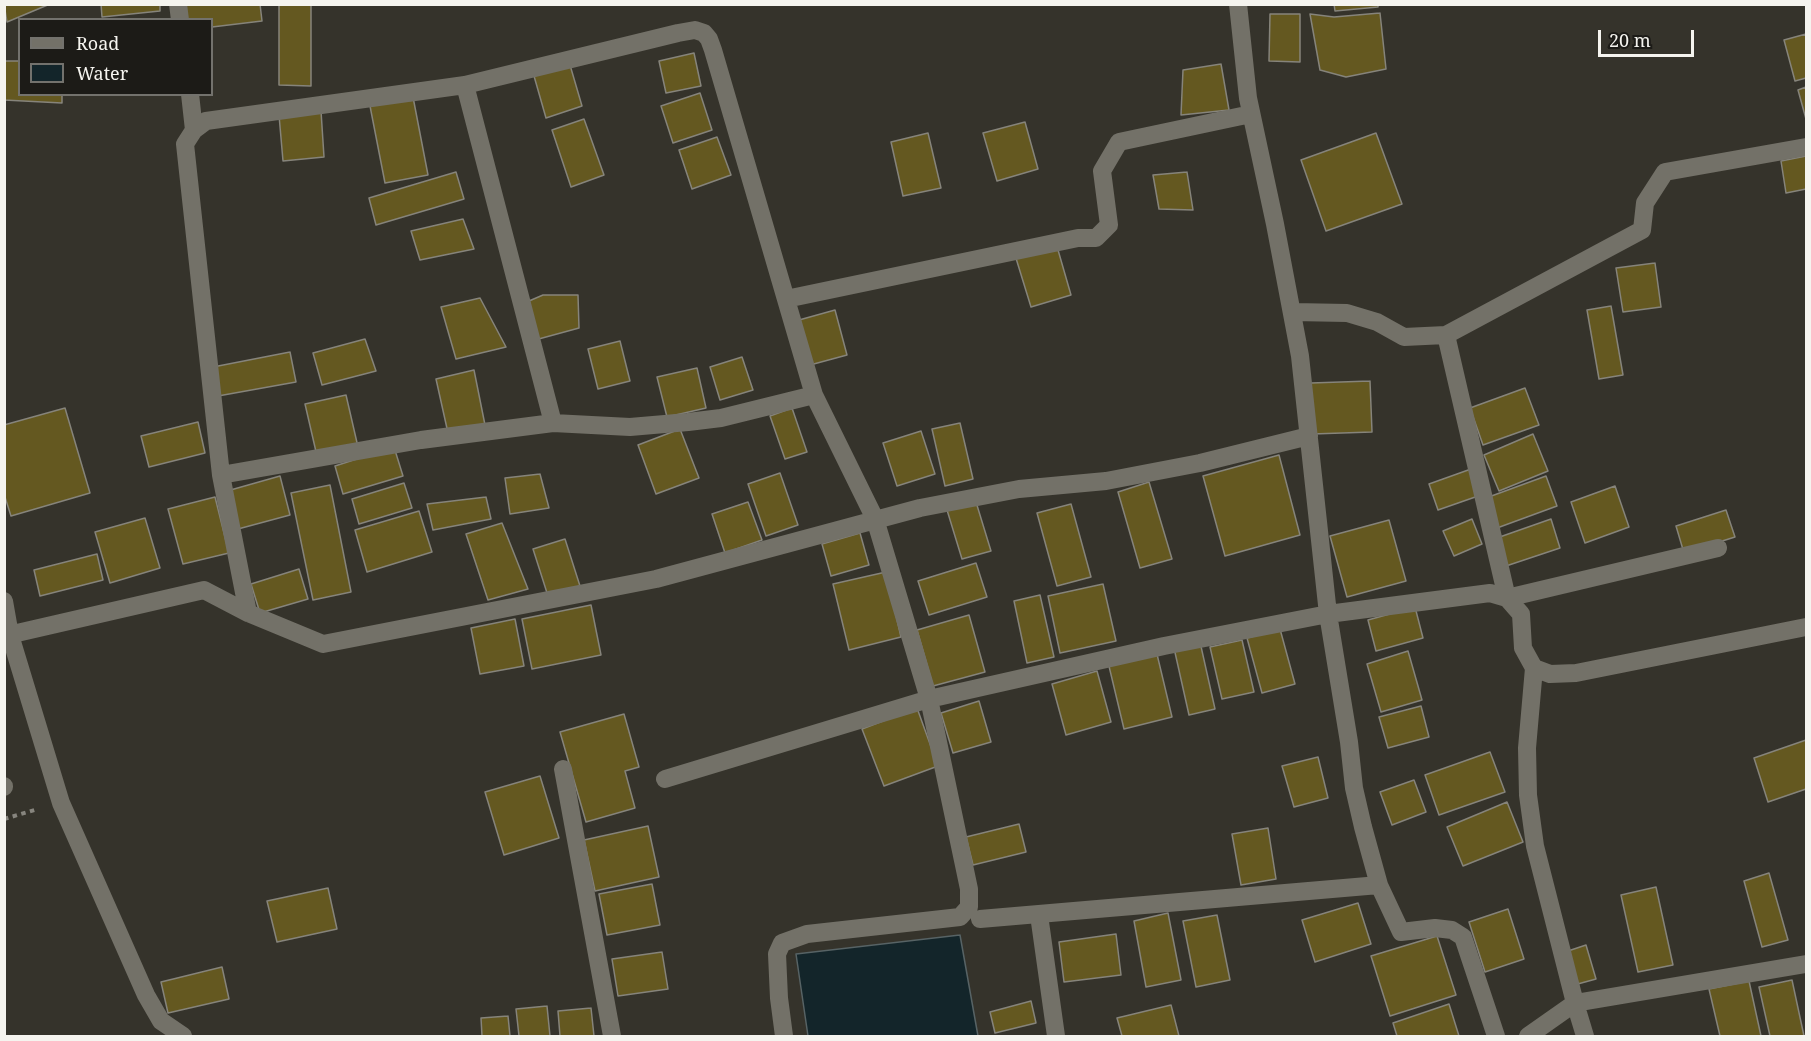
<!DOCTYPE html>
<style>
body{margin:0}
#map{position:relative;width:1811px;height:1041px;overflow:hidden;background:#35332b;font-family:"Noto Serif",serif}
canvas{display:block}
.frame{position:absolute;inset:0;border:6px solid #f5f4ef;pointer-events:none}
.legend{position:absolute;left:18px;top:18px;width:195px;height:78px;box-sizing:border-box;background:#1c1b17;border:2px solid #73726d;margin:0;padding:8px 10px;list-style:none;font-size:18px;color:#f5f4ef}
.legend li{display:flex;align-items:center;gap:12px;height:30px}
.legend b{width:30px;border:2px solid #73726d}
.scale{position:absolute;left:1598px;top:30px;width:96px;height:27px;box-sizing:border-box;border:3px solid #f5f4ef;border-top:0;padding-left:8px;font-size:18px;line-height:21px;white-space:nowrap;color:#f5f4ef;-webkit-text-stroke:4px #1c1b17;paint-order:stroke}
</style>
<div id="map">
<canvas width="1811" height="1041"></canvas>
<div class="frame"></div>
<ul class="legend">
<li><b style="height:8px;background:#737168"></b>Road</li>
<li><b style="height:16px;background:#13252a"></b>Water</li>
</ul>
<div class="scale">20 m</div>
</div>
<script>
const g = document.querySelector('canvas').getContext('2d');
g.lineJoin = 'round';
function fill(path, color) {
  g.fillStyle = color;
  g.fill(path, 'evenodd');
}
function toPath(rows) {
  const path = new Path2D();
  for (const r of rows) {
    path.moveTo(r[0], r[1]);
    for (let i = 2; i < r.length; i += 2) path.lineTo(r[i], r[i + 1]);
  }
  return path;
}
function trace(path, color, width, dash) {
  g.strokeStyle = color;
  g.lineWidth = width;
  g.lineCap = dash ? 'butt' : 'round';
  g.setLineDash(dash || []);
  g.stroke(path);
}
const water = toPath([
 [960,935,978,1036,808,1036,796,954,960,935]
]);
const building = toPath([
 [4,4,50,4,7,22,4,4],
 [101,4,160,4,160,11,102,17,101,4],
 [181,4,260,4,262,21,212,27,212,20,183,20,181,4],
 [279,4,311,4,311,86,279,85,279,4],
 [1334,4,1378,4,1378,7,1335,11,1334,4],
 [1380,13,1386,69,1346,77,1320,70,1310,14,1334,17,1380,13],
 [1270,14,1300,14,1300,62,1269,61,1270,14],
 [1806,34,1806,78,1795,81,1784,40,1806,34],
 [694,53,701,86,666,93,659,61,694,53],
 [5,61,20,61,20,94,62,94,62,103,4,100,5,61],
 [1221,64,1229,110,1181,115,1183,70,1221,64],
 [570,65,582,106,546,118,534,76,570,65],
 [1806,87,1806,119,1798,90,1806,87],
 [700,93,712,130,673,143,661,106,700,93],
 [413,97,428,175,385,183,370,106,413,97],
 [321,111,324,157,283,161,279,115,321,111],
 [584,119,604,175,571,187,552,130,584,119],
 [1025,122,1038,169,997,181,983,133,1025,122],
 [928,133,941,188,903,196,891,142,928,133],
 [1376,133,1402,204,1326,231,1301,160,1376,133],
 [717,137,731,175,692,189,679,150,717,137],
 [1806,156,1806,189,1786,193,1781,161,1806,156],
 [456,172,464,199,376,225,369,198,456,172],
 [1187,172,1193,210,1159,209,1153,175,1187,172],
 [463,219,474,249,420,260,411,231,463,219],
 [1056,243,1071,295,1031,307,1015,255,1056,243],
 [1655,263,1661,307,1623,312,1616,268,1655,263],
 [543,295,578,295,579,328,535,340,529,301,543,295],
 [480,298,506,347,456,359,441,307,480,298],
 [1611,306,1623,375,1599,379,1587,310,1611,306],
 [835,310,847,355,810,365,799,320,835,310],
 [365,339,376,371,322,385,313,353,365,339],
 [620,341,630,381,598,389,588,349,620,341],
 [290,352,296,382,218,396,213,367,290,352],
 [742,357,753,390,720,400,710,367,742,357],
 [697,368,706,408,667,417,657,377,697,368],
 [474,370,485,425,448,433,436,379,474,370],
 [1370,381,1372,432,1312,434,1311,383,1370,381],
 [1525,388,1539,425,1483,445,1470,408,1525,388],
 [346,395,358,447,317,456,305,404,346,395],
 [65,408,90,493,11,516,4,494,4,425,65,408],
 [792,408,807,452,785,459,770,416,792,408],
 [198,422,205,453,149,467,141,436,198,422],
 [960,423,973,479,945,486,932,429,960,423],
 [680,429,699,478,656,494,638,445,680,429],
 [921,431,935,474,897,486,883,443,921,431],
 [1533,434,1548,471,1499,491,1484,455,1533,434],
 [394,447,403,476,343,494,335,466,394,447],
 [1279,455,1300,535,1225,556,1203,476,1279,455],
 [1471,469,1481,495,1438,510,1429,484,1471,469],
 [780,473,798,525,766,536,748,484,780,473],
 [540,474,549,508,510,514,505,478,540,474],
 [280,476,290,515,238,529,227,491,280,476],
 [1546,476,1557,506,1497,528,1486,498,1546,476],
 [1149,482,1172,559,1140,568,1118,492,1149,482],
 [404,483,412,508,359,524,352,499,404,483],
 [330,485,351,592,313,600,291,493,330,485],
 [1615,486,1629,527,1585,543,1571,502,1615,486],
 [215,497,229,553,183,564,168,509,215,497],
 [486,497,491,519,433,530,427,504,486,497],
 [748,502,762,540,725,553,712,514,748,502],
 [976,502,991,551,962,559,947,510,976,502],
 [1071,504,1091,577,1057,586,1037,513,1071,504],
 [1726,510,1735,537,1684,553,1676,526,1726,510],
 [419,511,432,552,367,572,355,530,419,511],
 [145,518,160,568,110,583,95,532,145,518],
 [1472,519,1482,544,1454,556,1443,531,1472,519],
 [1551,519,1560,548,1503,567,1494,539,1551,519],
 [1389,520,1406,581,1347,597,1330,536,1389,520],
 [502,523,528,589,488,600,466,534,502,523],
 [860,533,869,565,831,576,822,544,860,533],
 [565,539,580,586,548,596,533,549,565,539],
 [97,554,103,580,40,596,34,570,97,554],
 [976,563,987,597,929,615,918,581,976,563],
 [299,569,308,599,260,613,251,584,299,569],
 [886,572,901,637,849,650,833,584,886,572],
 [1103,584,1116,641,1060,653,1048,596,1103,584],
 [1040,595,1054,657,1027,663,1014,601,1040,595],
 [591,605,601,655,532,669,522,619,591,605],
 [1415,607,1423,638,1376,651,1368,620,1415,607],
 [969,615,985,672,933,686,917,630,969,615],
 [515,619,524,666,480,674,471,628,515,619],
 [1280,629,1295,684,1262,693,1247,638,1280,629],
 [1242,640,1254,692,1222,699,1210,647,1242,640],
 [1200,642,1215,709,1189,715,1174,648,1200,642],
 [1156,650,1172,717,1124,729,1108,662,1156,650],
 [1408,651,1422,700,1381,712,1367,664,1408,651],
 [1097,671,1111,722,1066,735,1052,684,1097,671],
 [979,701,991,742,953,753,941,713,979,701],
 [1421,706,1429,737,1388,748,1379,717,1421,706],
 [917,708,938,766,884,786,862,729,917,708],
 [624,714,639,767,625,771,635,808,586,822,560,732,624,714],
 [1806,740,1806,789,1768,802,1754,758,1806,740],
 [1490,752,1505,792,1439,815,1425,775,1490,752],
 [1318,757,1328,798,1294,807,1282,766,1318,757],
 [540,776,559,838,504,855,485,792,540,776],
 [1414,780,1426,812,1392,825,1380,792,1414,780],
 [1507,802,1523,842,1463,866,1447,827,1507,802],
 [1019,824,1026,852,973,865,966,837,1019,824],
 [648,826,659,877,595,891,584,840,648,826],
 [1268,828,1276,879,1241,885,1232,834,1268,828],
 [1769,873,1788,940,1762,947,1744,881,1769,873],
 [652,884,660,925,607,935,599,894,652,884],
 [1656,887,1673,965,1638,972,1621,895,1656,887],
 [328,888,337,929,277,942,267,901,328,888],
 [1358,903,1371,944,1315,962,1302,920,1358,903],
 [1508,909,1524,959,1485,972,1469,922,1508,909],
 [1168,913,1181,980,1146,987,1134,921,1168,913],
 [1217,915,1230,980,1196,987,1183,921,1217,915],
 [1116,934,1121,975,1064,982,1059,942,1116,934],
 [1437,936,1456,995,1390,1016,1371,956,1437,936],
 [1586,945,1596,979,1574,985,1565,952,1586,945],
 [662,952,668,989,618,996,612,959,662,952],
 [222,967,229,999,168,1013,161,982,222,967],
 [1792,980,1804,1036,1770,1036,1759,987,1792,980],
 [1749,981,1761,1036,1720,1036,1709,989,1749,981],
 [1031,1001,1036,1023,995,1033,990,1012,1031,1001],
 [1449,1004,1459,1036,1397,1036,1393,1023,1449,1004],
 [1171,1005,1179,1036,1122,1036,1117,1018,1171,1005],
 [547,1006,550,1036,519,1036,516,1009,547,1006],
 [591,1008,594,1036,560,1036,558,1011,591,1008],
 [508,1016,510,1036,482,1036,481,1018,508,1016]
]);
const path = toPath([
 [4,819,38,809]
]);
const minor = toPath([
 [178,4,180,20],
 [1238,4,1248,98,1275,224,1300,356,1328,614,1349,742,1354,788,1363,827,1379,885,1401,932,1435,928,1452,930,1463,937,1496,1036],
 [465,85,553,423],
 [190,94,194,130],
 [786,299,1078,238,1096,238,1109,225,1102,171,1119,142,1251,114],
 [1293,312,1347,313,1377,322,1404,337,1446,335,1642,230,1645,203,1665,172,1806,147],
 [1446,335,1507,598,1718,548],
 [221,475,421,440,553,423,630,427,688,422,721,418,814,395],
 [4,601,10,635,61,803,146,995,161,1021,183,1036],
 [248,613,221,475,185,144,194,130,206,121,465,85,678,33,695,30,704,33,709,39,713,50,814,395,875,519,929,699,969,889,969,907,960,917,807,934,782,943,777,954,779,998,784,1036],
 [4,636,204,590,248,613,323,644,656,579,920,508,1019,489,1106,481,1200,463,1309,436],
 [563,769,612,1036],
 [665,779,929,699,1164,646,1328,614,1490,593,1507,598,1521,614,1523,648,1534,668,1550,674,1576,673,1806,627],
 [4,786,4,787],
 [1039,915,1056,1036],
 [980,919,1379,885],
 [1528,1036,1575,1003,1535,846,1528,795,1527,748,1534,668],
 [1585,1036,1575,1003,1806,964]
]);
fill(water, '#13252a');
trace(water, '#576365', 1.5);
fill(building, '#645820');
trace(building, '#86847b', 1.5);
trace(path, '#87857e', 4, [4.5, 4.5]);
trace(minor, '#737168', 18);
</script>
